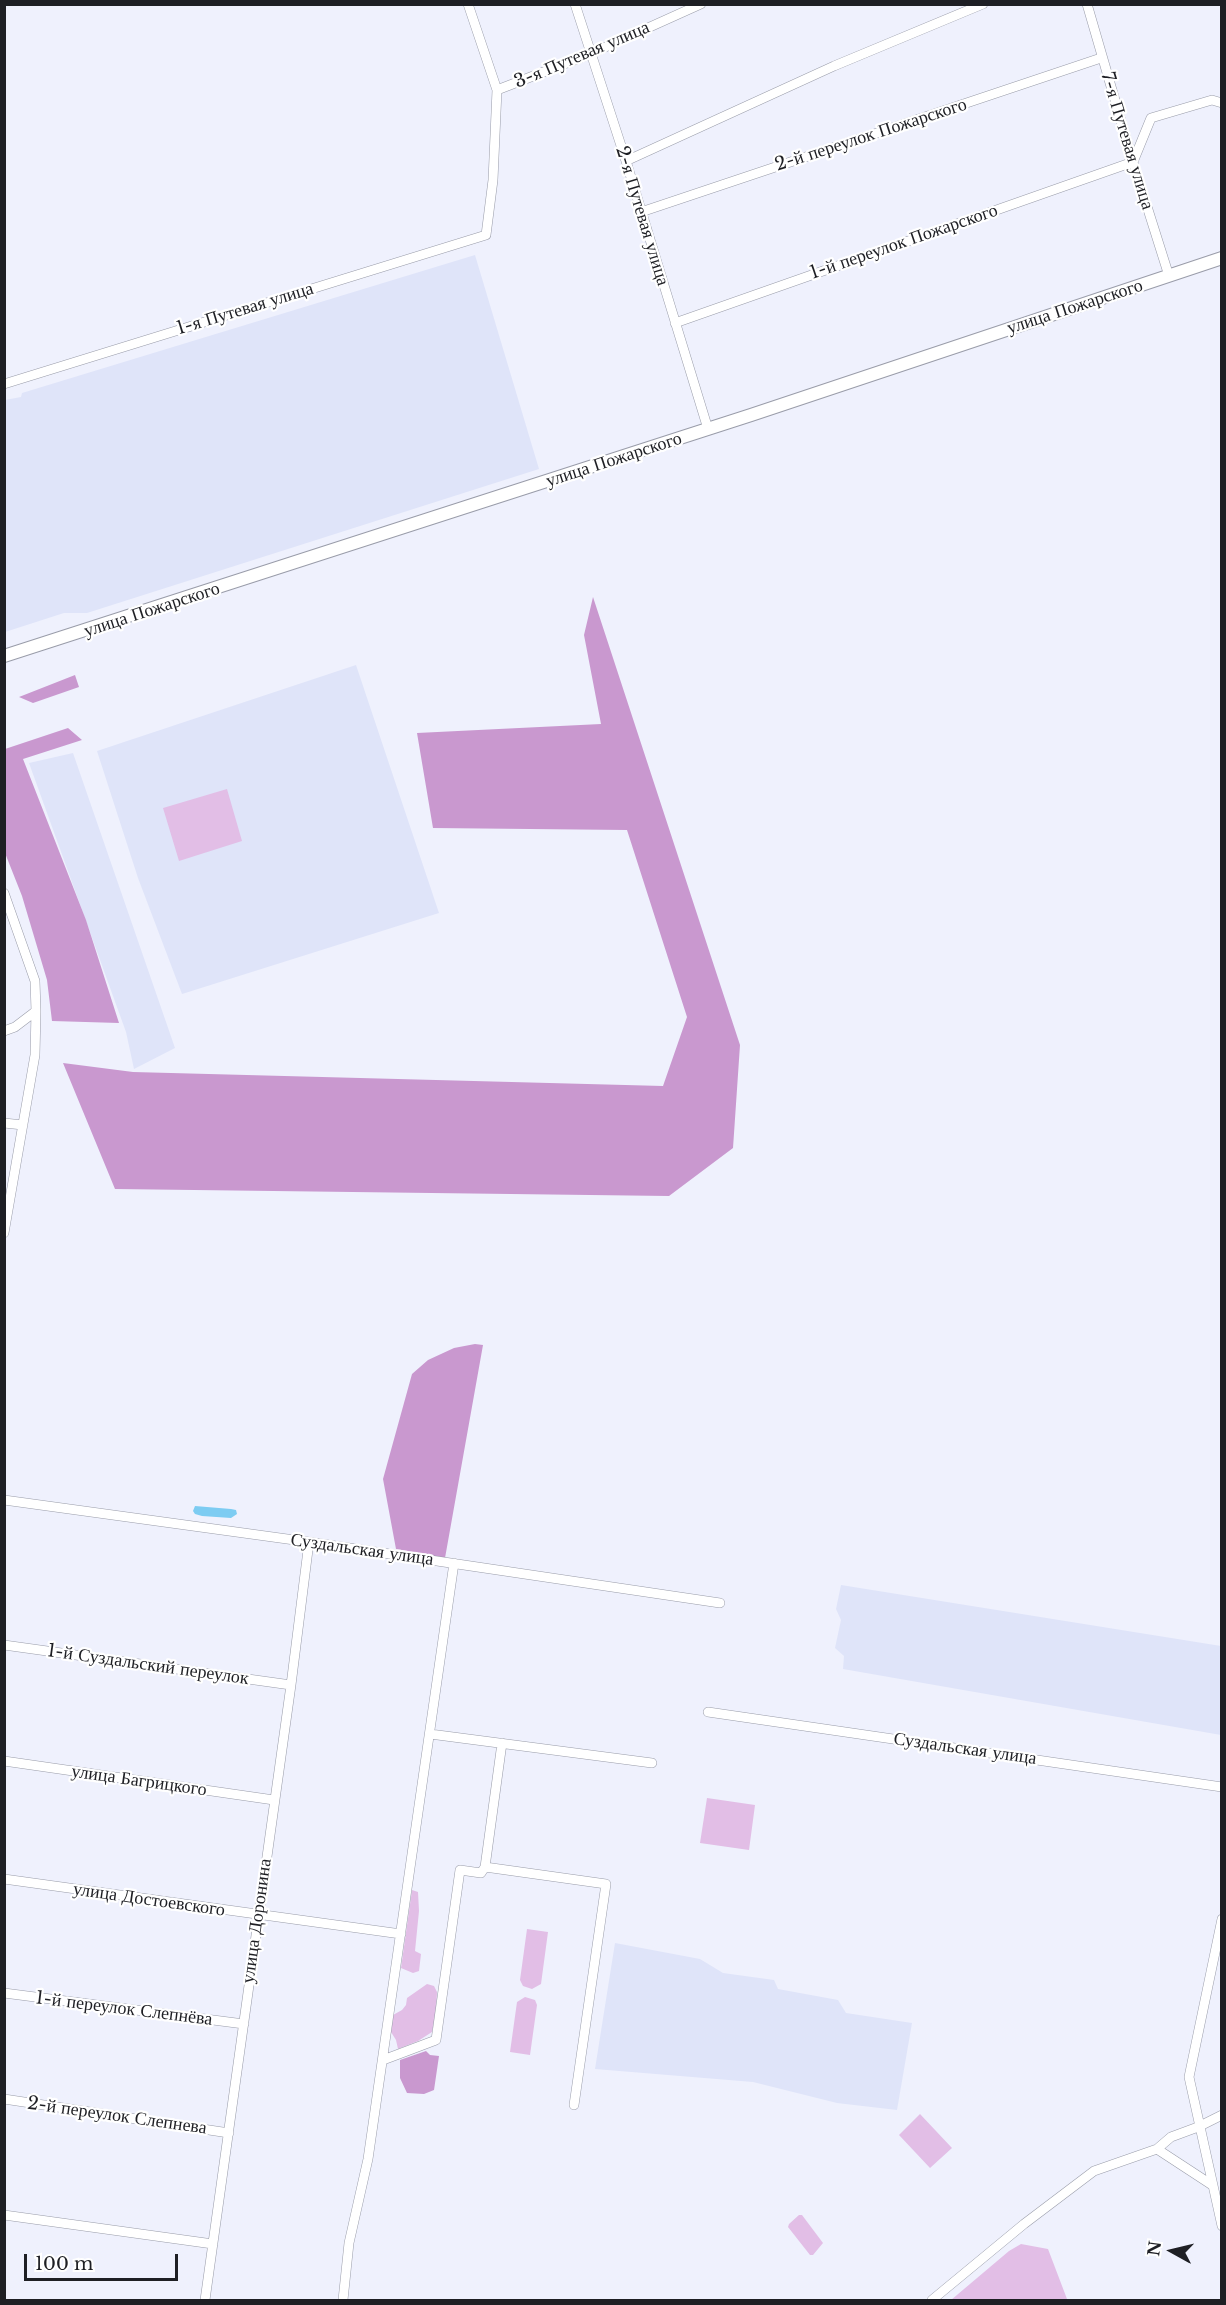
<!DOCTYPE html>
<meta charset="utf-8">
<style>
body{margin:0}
#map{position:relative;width:1226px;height:2305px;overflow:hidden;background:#eff1fd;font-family:"Libre Baskerville",serif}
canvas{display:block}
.frame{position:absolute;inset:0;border:6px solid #1e1f24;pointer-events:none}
.north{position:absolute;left:1142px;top:2221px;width:60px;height:60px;-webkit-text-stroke:4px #fff;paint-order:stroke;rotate:278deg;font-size:16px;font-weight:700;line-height:24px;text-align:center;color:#1e1f24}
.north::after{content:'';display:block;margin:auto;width:21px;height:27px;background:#1e1f24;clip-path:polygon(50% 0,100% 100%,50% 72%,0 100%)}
.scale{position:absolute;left:24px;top:2254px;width:154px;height:27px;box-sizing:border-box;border:3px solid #1e1f24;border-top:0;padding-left:8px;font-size:18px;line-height:21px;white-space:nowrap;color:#1e1f24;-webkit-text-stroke:4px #fff;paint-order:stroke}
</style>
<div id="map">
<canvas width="1226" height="2305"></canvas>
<div class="frame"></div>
<div class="north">N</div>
<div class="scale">100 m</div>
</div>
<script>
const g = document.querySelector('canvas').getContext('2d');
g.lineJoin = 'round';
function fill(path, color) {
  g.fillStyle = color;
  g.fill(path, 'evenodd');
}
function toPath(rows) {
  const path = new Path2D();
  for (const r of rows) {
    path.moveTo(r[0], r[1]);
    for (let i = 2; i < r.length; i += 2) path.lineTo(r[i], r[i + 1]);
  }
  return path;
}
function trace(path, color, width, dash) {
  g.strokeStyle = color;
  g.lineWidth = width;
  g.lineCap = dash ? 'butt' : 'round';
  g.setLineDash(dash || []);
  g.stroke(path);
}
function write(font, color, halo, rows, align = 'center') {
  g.font = font + ' "Libre Baskerville",serif';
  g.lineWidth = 4.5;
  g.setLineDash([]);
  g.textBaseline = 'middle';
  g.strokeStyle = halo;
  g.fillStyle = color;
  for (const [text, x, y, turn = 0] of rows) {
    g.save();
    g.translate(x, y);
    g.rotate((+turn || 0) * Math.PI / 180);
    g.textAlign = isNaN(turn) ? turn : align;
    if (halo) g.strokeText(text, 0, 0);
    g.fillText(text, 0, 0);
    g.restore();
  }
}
const built = toPath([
 [475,255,539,469,87,613,64,613,5,632,5,400,21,397,22,393],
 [356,665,439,913,182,994,138,878,97,751],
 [73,753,175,1048,134,1069,126,1032,29,763],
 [841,1585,1221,1646,1221,1735,843,1669,844,1656,835,1648,841,1620,836,1609],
 [615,1943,700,1959,723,1973,774,1980,778,1989,838,2000,846,2013,912,2023,897,2110,837,2103,753,2082,595,2069]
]);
const green = toPath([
 [227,789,242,841,179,861,163,808],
 [707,1798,755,1805,749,1850,700,1843],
 [412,1890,418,1892,419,1911,415,1951,421,1954,419,1971,413,1973,401,1968],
 [527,1929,548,1932,541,1984,532,1989,523,1986,520,1980],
 [427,1984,434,1986,437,1992,436,2015,432,2032,418,2041,398,2049,396,2040,391,2032,393,2015,402,2010,406,2005,407,1998],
 [525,1997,535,2000,537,2005,530,2055,510,2052,517,2002],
 [920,2114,952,2148,930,2168,899,2135],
 [799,2215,802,2215,823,2243,813,2255,810,2255,788,2227,789,2224],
 [1021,2244,1048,2249,1067,2299,1065,2300,951,2300,1009,2251]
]);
const forest = toPath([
 [593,597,740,1045,733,1148,669,1196,115,1189,63,1063,133,1072,663,1086,687,1017,627,830,433,828,417,733,601,724,584,635],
 [75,675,79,687,33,703,19,697],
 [68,728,82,740,23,759,86,920,119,1023,52,1021,47,980,22,896,5,853,5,749],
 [475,1344,483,1345,445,1558,396,1549,383,1479,412,1374,428,1360,454,1348],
 [426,2051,430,2055,439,2056,434,2090,424,2094,407,2093,400,2078,400,2060]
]);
const water = toPath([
 [195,1506,231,1509,236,1510,237,1514,231,1518,202,1516,195,1514,193,1511]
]);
const minor = toPath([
 [575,4,626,161,708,429],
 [1087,4,1133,162,1169,276],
 [497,90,590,54,701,4],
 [626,161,834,66,983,4],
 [641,212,1101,58],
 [675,323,1133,162,1151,118,1212,100,1222,103],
 [4,384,486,235,493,180,497,90,468,4],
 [4,893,35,981,36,1011,35,1055,4,1233],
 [4,1031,15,1027,36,1011],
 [4,1123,23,1125],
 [4,1500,309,1542,720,1603],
 [4,1645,291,1685],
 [708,1712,1222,1787],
 [430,1734,652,1763],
 [502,1743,485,1867,606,1884,574,2105],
 [4,1761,274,1800],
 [4,1879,401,1934],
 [1222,1919,1189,2077,1222,2226],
 [4,1993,244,2024],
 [383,2060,436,2040,460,1870,481,1873,485,1867],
 [4,2099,229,2133],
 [1157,2149,1212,2185],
 [4,2215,213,2244],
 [205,2300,291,1685,309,1542],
 [343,2300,349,2243,368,2159,454,1563],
 [932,2300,1024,2224,1094,2171,1157,2149,1171,2137,1198,2127,1222,2115]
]);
const tertiary = toPath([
 [4,656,751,415,1222,258]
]);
const streetNames = [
 ["3-я Путевая улица",582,55,-23],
 ["2-й переулок Пожарского",871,135,-18],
 ["7-я Путевая улица",1127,141,73],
 ["2-я Путевая улица",642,216,73],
 ["1-й переулок Пожарского",904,242,-19],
 ["улица Пожарского",1075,307,-18],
 ["1-я Путевая улица",245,309,-17],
 ["улица Пожарского",614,460,-18],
 ["улица Пожарского",152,610,-18],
 ["Суздальская улица",362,1550,8],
 ["1-й Суздальский переулок",148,1665,8],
 ["Суздальская улица",965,1749,8],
 ["улица Багрицкого",139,1781,8],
 ["улица Достоевского",149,1900,8],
 ["улица Доронина",257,1921,-82],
 ["1-й переулок Слепнёва",124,2009,7],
 ["2-й переулок Слепнева",117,2116,8]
];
fill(built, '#dfe4f9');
fill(green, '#e2bee6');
fill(forest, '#c998cf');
fill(water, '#7dccf2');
trace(minor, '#999ca9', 10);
trace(tertiary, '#999ca9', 14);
trace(minor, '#fff', 9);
trace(tertiary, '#fff', 12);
write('18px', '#1e1f24', '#fff', streetNames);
</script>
